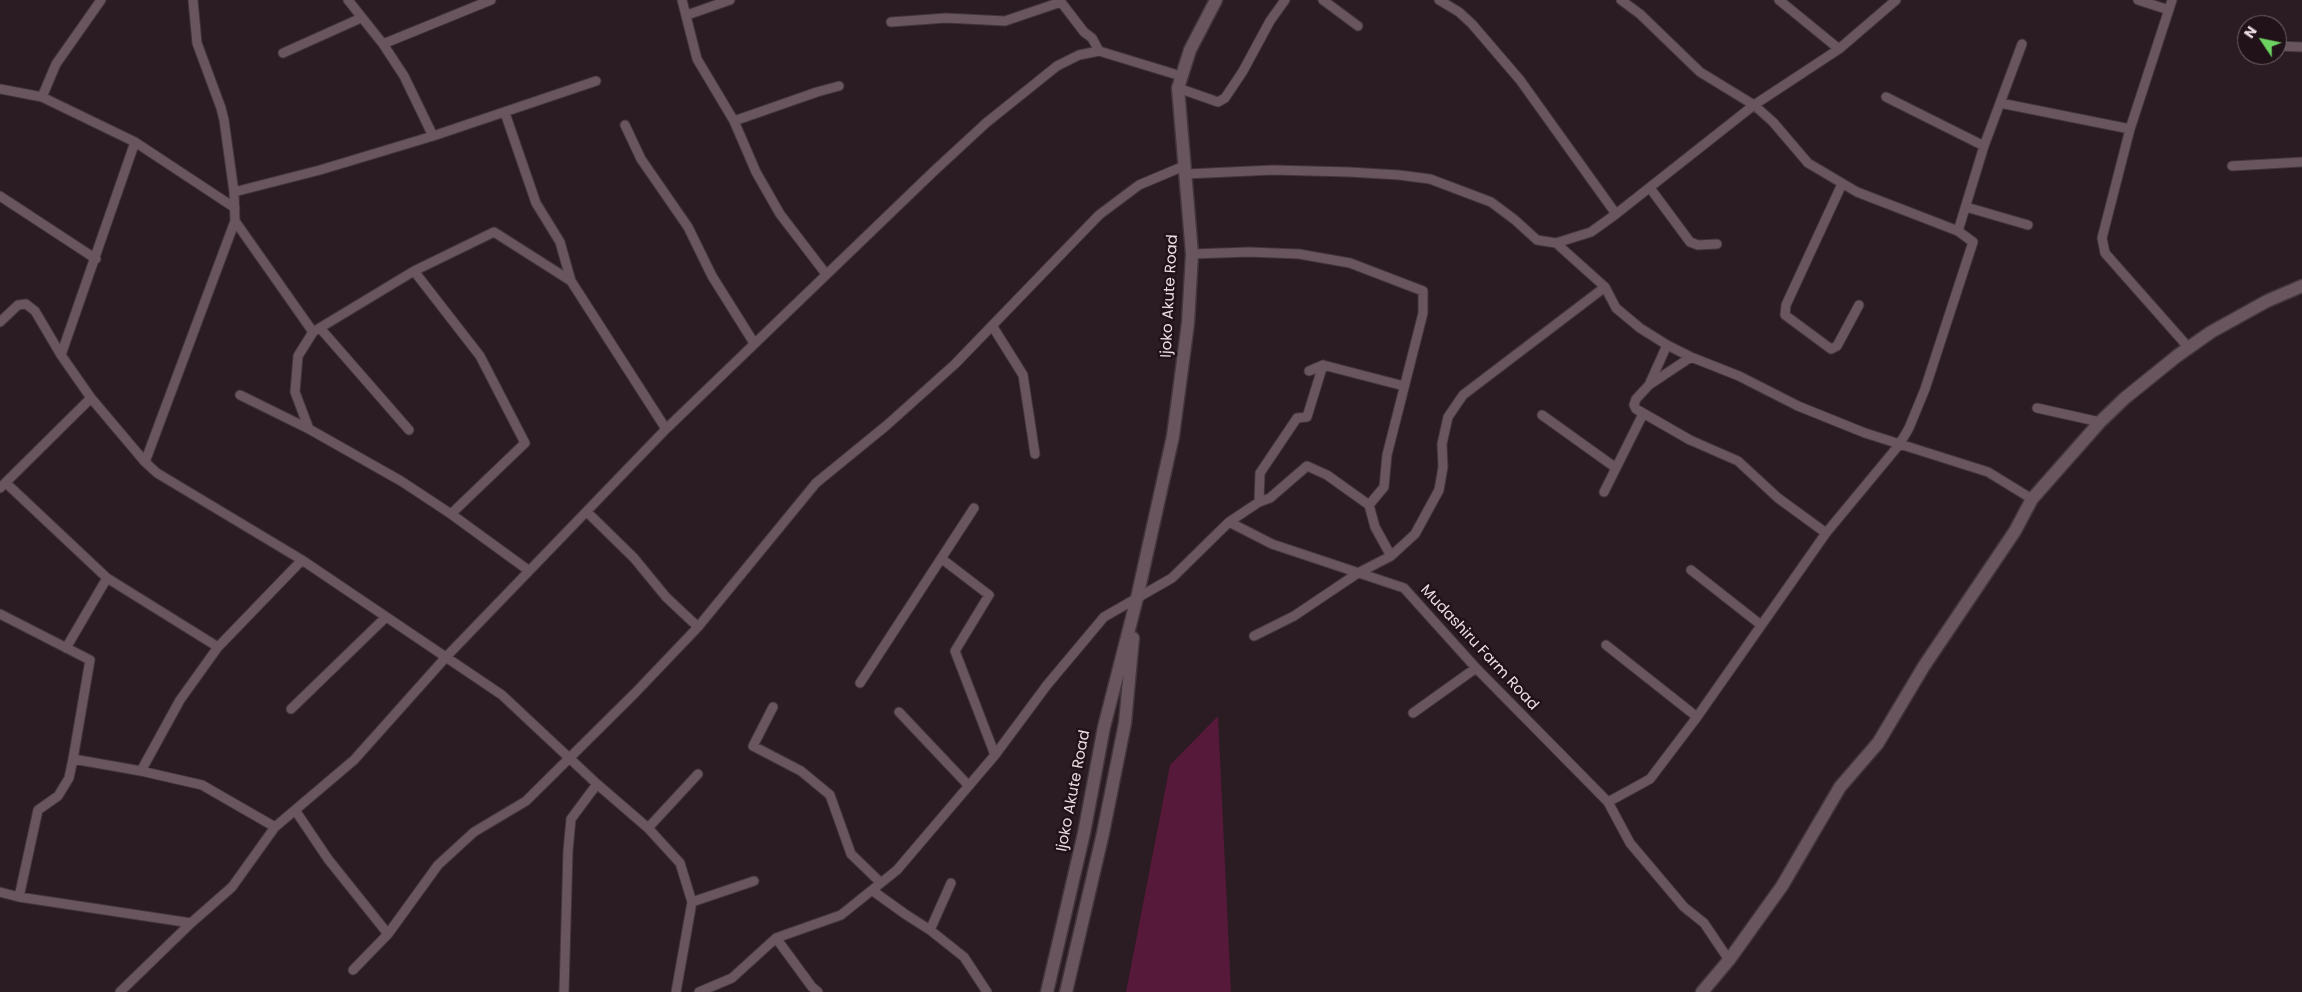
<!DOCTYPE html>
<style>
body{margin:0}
#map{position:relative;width:2302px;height:992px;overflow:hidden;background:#2b1b22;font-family:Poppins,sans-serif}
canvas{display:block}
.north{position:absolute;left:2237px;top:15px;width:50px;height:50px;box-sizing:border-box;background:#211219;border:1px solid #716469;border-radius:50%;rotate:304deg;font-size:14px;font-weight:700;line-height:20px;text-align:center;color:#eadee2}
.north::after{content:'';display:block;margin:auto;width:18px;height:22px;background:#6cd362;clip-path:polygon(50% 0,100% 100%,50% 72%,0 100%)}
</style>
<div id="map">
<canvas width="2302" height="992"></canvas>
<div class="north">N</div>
</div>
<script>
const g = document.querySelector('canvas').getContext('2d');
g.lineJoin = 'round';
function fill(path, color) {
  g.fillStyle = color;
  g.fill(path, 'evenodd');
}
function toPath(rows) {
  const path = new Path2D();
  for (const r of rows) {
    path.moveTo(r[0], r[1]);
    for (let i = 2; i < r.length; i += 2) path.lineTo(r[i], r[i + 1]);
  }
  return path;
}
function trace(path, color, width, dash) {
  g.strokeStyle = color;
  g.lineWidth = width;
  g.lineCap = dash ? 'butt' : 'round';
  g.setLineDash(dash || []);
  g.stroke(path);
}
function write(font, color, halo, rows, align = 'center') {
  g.font = font + ' Poppins,sans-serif';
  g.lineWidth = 5;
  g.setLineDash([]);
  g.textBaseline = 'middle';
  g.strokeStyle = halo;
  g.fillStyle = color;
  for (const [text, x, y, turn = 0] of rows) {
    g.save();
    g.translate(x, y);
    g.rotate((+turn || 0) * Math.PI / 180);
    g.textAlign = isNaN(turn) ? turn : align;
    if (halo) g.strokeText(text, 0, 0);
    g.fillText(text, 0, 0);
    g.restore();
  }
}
const green = toPath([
 [1218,716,1231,992,1126,992,1170,765]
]);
const street = toPath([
 [193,0,197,43,221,108,224,120,234,192,235,221,313,332],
 [348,0,383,44,404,76,433,136],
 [682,0,697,59,734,121,756,172,780,214,826,274],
 [1323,0,1358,26],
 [1439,0,1459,12,1472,24,1520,80,1616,214],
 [1779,0,1839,49],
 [2138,0,2169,10],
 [2172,0,2130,129,2102,238,2105,253,2189,348],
 [687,15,730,0],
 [891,22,946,18,1005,21,1061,2,1084,32,1092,38,1099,51],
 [383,44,491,0],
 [2277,46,2302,47],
 [283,53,361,18],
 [1178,88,1218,102,1225,98,1243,71,1270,21,1285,0],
 [0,89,42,97,135,142,235,208],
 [42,97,56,64,101,0],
 [1886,97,1984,146],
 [2000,103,2130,129],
 [505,113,536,203,560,242,571,281],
 [734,121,817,92,839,86],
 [625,125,641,159,688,227,712,276,754,343],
 [2232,166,2302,162],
 [1186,174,1273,170,1349,172,1399,175,1430,179,1491,202,1515,220,1537,240,1556,243,1591,232,1616,214,1754,105,1839,49,1896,0],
 [1842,184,1786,305,1785,315,1831,349,1837,346,1859,305],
 [1650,188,1690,242,1698,245,1717,244],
 [234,192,320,170,433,136,596,81],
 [0,196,96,259],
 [1966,207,2028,225],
 [1958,231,1984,146,2022,44],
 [1556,243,1605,287,1616,308,1640,328,1667,345,1691,357,1739,376,1798,406,1865,433,1988,472,2032,499],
 [1192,254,1249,252,1299,254,1350,263,1423,291,1423,313,1387,455,1384,487,1369,505],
 [414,271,480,356,525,443,451,514],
 [0,322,18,305,26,304,35,311,61,355,91,398,145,462,157,473,302,560,502,695,597,784,648,828,680,863,692,902,676,992],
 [993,327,1023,375,1035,454],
 [320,328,409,430],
 [1667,345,1649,385,1636,399,1634,405,1636,409,1690,440,1738,461,1778,498,1826,533],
 [61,355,135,142],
 [1309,371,1323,365,1404,386],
 [1649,385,1691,357],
 [240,395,309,429],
 [2037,408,2100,422],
 [1542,415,1616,468],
 [145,462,235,221],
 [6,483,107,578,218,647],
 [0,488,91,398],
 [1604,492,1643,414],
 [1259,502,1260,473,1297,418,1307,417,1323,365],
 [587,512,634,558,666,597,698,627],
 [1229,522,1259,502,1270,498,1307,466,1327,475,1369,505,1375,527,1391,556],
 [942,559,989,595,955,651,995,755],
 [528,570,451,514,401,481,309,429,295,392,298,356,313,332,414,271,494,232,571,281,666,429],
 [1691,570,1761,625],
 [0,614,90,660,73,759,141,771,202,785,275,827],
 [1254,636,1294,616,1358,573,1391,556,1415,534,1439,490,1443,467,1442,444,1448,417,1463,395,1605,287],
 [1606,645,1697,717],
 [66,648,107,578],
 [860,683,974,508],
 [773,707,753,746,801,771,830,795,851,854,880,882],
 [291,709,386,617],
 [899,712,968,785],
 [1413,713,1476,668],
 [141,771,180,700,218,647,302,560],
 [1608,802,1650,779,1697,717,1826,533,1899,445,1909,428,1925,389,1973,242,1958,231,1857,192,1808,163,1773,122,1754,105,1700,72,1640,14,1621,0],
 [295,810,328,859,388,934],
 [648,828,698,774],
 [873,891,905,914,930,930,964,957,987,992],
 [0,892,19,897,191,923],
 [19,897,38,810,58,796,69,778,73,759],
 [692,902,754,881],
 [930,930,951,883],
 [776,938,812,987,818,992],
 [353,970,388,934,438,865,474,832,526,801,635,693,698,627,816,483,887,425,955,364,1099,215,1139,185,1184,166],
 [120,992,191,923,232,887,275,827,354,760,446,657,666,429,933,172,986,123,1057,66,1079,55,1099,51,1181,76],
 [564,992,568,851,571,819,597,784],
 [699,992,732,978,776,938,841,915,897,870,995,755,1047,685,1104,617,1172,578,1229,522,1272,544,1404,588,1476,668,1608,802,1630,843,1684,907,1704,923,1729,960]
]);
const secondary = toPath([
 [1047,992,1084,833,1104,727,1137,598,1173,436,1188,323,1192,254,1178,88,1190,50,1216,0],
 [1066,992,1103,833,1125,723,1133,638],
 [1702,992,1729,960,1782,886,1840,787,1878,743,1924,666,2015,531,2032,499,2100,422,2125,398,2177,356,2211,332,2267,301,2302,286]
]);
const streetNames = [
 ["Ijoko Akute Road",1170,296,-87],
 ["Mudashiru Farm Road",1479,648,47],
 ["Ijoko Akute Road",1074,791,-79]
];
fill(green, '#561939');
trace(street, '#42363a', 11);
trace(secondary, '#42363a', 15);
trace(street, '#69555d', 9);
trace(secondary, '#69555d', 12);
write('15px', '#eadee2', '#211219', streetNames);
</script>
